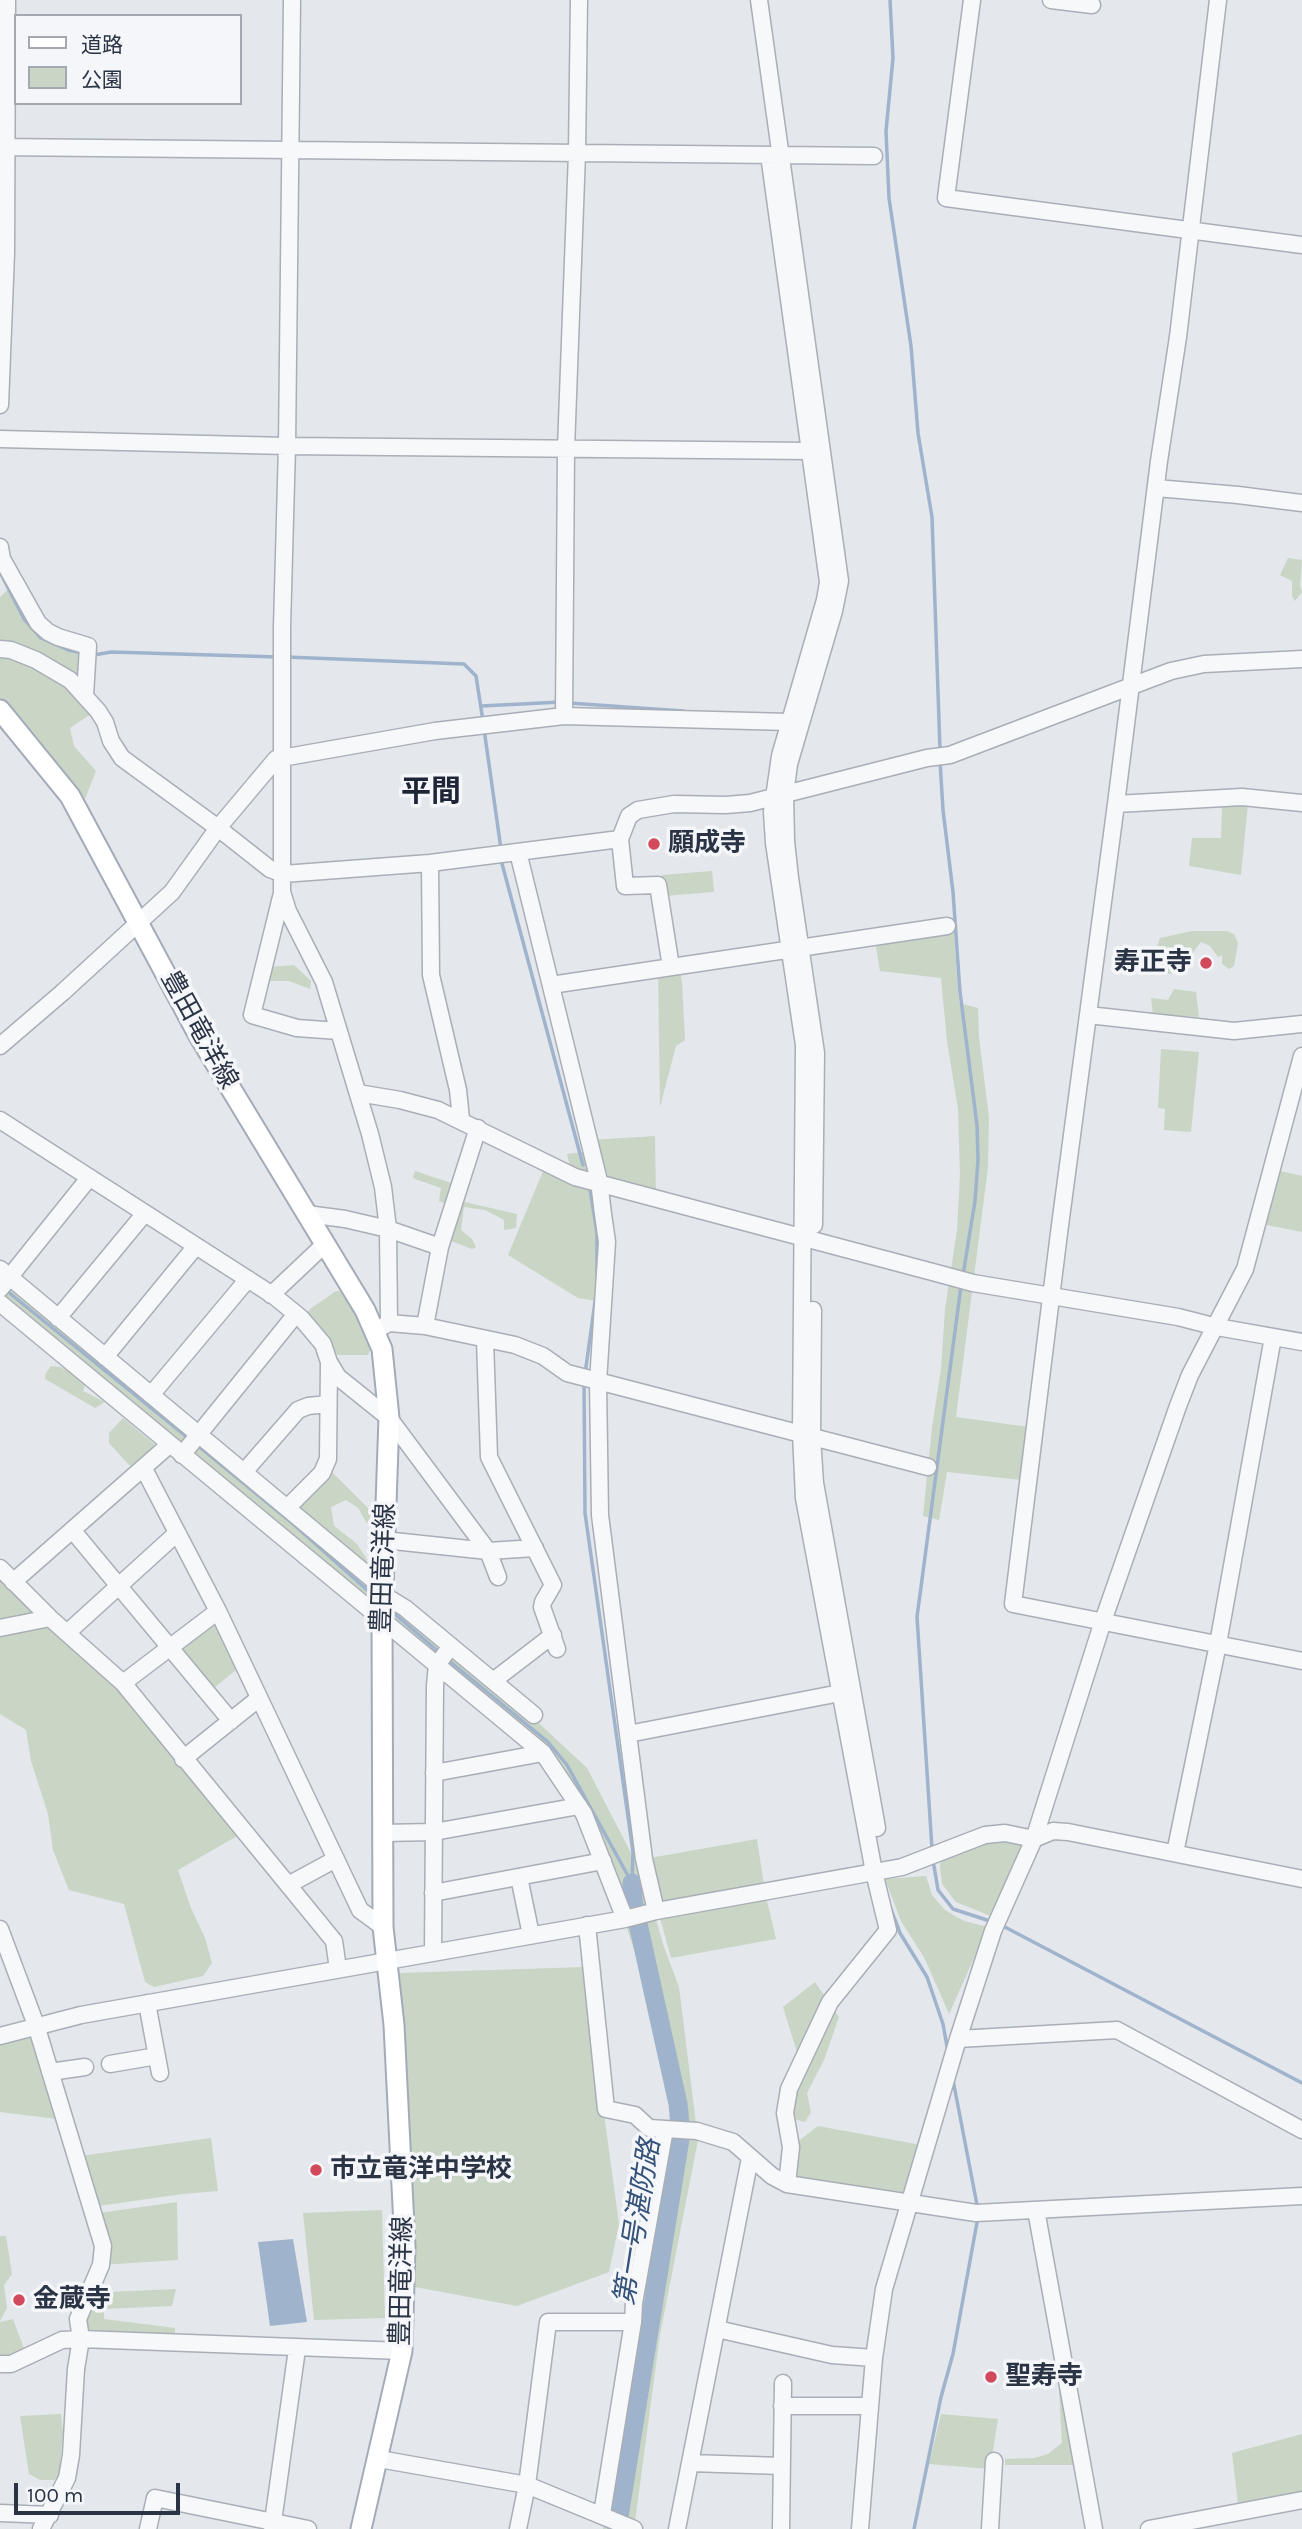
<!DOCTYPE html>
<meta charset="utf-8">
<style>
body{margin:0}
#map{position:relative;width:1302px;height:2529px;overflow:hidden;background:#e4e7ec;font-family:Karla,"Noto Sans JP",sans-serif}
canvas{display:block}
.legend{position:absolute;left:14px;top:14px;width:228px;height:91px;box-sizing:border-box;background:#f4f6f9;border:2px solid #a4a8b1;margin:0;padding:9px 12px;list-style:none;font-size:21px;color:#2b3445}
.legend li{display:flex;align-items:center;gap:14px;height:35px}
.legend b{width:35px;border:2px solid #a4a8b1}
.scale{position:absolute;left:14px;top:2483px;width:166px;height:32px;box-sizing:border-box;border:4px solid #2b3445;border-top:0;padding-left:9px;font-size:21px;line-height:24px;white-space:nowrap;color:#2b3445;-webkit-text-stroke:5px #f4f6f9;paint-order:stroke}
</style>
<div id="map">
<canvas width="1302" height="2529"></canvas>
<ul class="legend">
<li><b style="height:9px;background:#fff"></b>道路</li>
<li><b style="height:19px;background:#c9d6c5"></b>公園</li>
</ul>
<div class="scale">100 m</div>
</div>
<script>
const g = document.querySelector('canvas').getContext('2d');
g.lineJoin = 'round';
function fill(path, color) {
  g.fillStyle = color;
  g.fill(path, 'evenodd');
}
function toPath(rows) {
  const path = new Path2D();
  for (const r of rows) {
    path.moveTo(r[0], r[1]);
    for (let i = 2; i < r.length; i += 2) path.lineTo(r[i], r[i + 1]);
  }
  return path;
}
function trace(path, color, width, dash) {
  g.strokeStyle = color;
  g.lineWidth = width;
  g.lineCap = dash ? 'butt' : 'round';
  g.setLineDash(dash || []);
  g.stroke(path);
}
function write(font, color, halo, rows, align = 'center') {
  g.font = font + ' Karla,"Noto Sans JP",sans-serif';
  g.lineWidth = 7;
  g.setLineDash([]);
  g.textBaseline = 'middle';
  g.strokeStyle = halo;
  g.fillStyle = color;
  for (const [text, x, y, turn = 0] of rows) {
    g.save();
    g.translate(x, y);
    g.rotate((+turn || 0) * Math.PI / 180);
    g.textAlign = isNaN(turn) ? turn : align;
    if (halo) g.strokeText(text, 0, 0);
    g.fillText(text, 0, 0);
    g.restore();
  }
}
const green = toPath([
 [1288,558,1302,560,1300,586,1302,592,1295,601,1292,596,1292,581,1280,575],
 [14,584,46,630,84,645,85,696,97,710,70,728,74,746,96,771,85,799,0,698,0,597],
 [1222,804,1248,804,1241,875,1189,866,1192,838,1221,838],
 [712,871,714,892,664,896,662,875],
 [947,926,954,934,959,1003,978,1008,979,1037,989,1118,988,1167,956,1417,1029,1427,1021,1480,947,1472,939,1520,923,1516,932,1427,941,1369,945,1309,957,1230,960,1175,958,1109,947,1041,941,978,880,971,875,941],
 [1192,931,1227,931,1234,934,1238,943,1234,966,1229,969,1222,964,1222,955,1218,957,1210,946,1201,942,1185,963,1186,970,1164,975,1155,952,1160,938],
 [294,965,311,981,310,989,289,981,270,981,271,967],
 [679,966,682,982,685,1040,676,1046,660,1107,658,969],
 [1174,989,1196,992,1199,1017,1153,1015,1151,998,1168,1000],
 [1161,1049,1199,1052,1191,1132,1164,1130,1165,1109,1158,1108],
 [655,1136,656,1197,599,1181,607,1242,603,1302,578,1298,508,1255,546,1164,577,1176,570,1166,567,1154,591,1151,589,1140],
 [1272,1169,1302,1176,1302,1232,1256,1223],
 [415,1171,454,1184,451,1206,439,1201,441,1188,415,1179,413,1177],
 [460,1201,517,1214,516,1228,504,1230,504,1220,485,1210,464,1207,461,1230,472,1239,476,1247,472,1249,451,1241,450,1230],
 [0,1270,297,1506,329,1469,373,1513,377,1524,368,1525,358,1508,346,1500,331,1507,334,1526,356,1543,365,1556,370,1569,342,1553,497,1684,587,1768,643,1876,664,1947,679,1987,698,2140,660,2335,634,2529,603,2529,669,2130,670,2108,653,2008,623,1916,594,1839,538,1749,0,1304],
 [336,1291,354,1292,372,1345,368,1355,338,1355,323,1344,306,1318,310,1309],
 [51,1366,60,1367,81,1377,86,1382,83,1391,105,1402,95,1408,45,1379,46,1373],
 [123,1418,154,1444,151,1450,130,1466,109,1443,109,1433],
 [0,1578,123,1683,239,1835,178,1870,191,1908,205,1938,212,1963,203,1976,154,1987,145,1982,124,1904,69,1890,53,1850,48,1814,31,1761,26,1730,0,1714],
 [218,1611,242,1665,208,1693,174,1644],
 [757,1839,765,1892,776,1939,671,1958,644,1859],
 [993,1840,1026,1844,998,1919,956,1902,942,1884,940,1867,941,1859],
 [926,1876,932,1895,945,1910,964,1921,988,1927,949,2014,925,1959,901,1921,885,1879],
 [584,1967,619,2224,609,2272,517,2306,415,2287,400,1973],
 [815,1982,839,2017,824,2060,807,2093,811,2112,805,2122,786,2117,800,2062,783,2007],
 [36,2025,65,2120,0,2112,0,2036],
 [818,2126,927,2146,911,2199,788,2184,791,2147],
 [211,2138,218,2191,182,2194,98,2206,80,2156],
 [177,2202,178,2260,101,2265,99,2213],
 [382,2210,385,2318,314,2320,303,2213],
 [0,2236,6,2236,12,2274,4,2285,7,2308,0,2321],
 [93,2285,109,2292,176,2289,172,2306,104,2309,104,2319,175,2328,175,2337,84,2335,78,2319],
 [13,2319,26,2354,0,2364,0,2322],
 [1057,2355,1075,2465,1005,2465,1005,2459,1034,2458,1048,2454,1062,2443],
 [61,2414,63,2432,59,2476,55,2480,40,2480,29,2474,20,2416],
 [941,2414,998,2419,990,2469,929,2464],
 [1302,2434,1302,2495,1239,2512,1232,2453]
]);
const water = toPath([
 [293,2239,307,2322,270,2326,258,2242]
]);
const stream = toPath([
 [890,0,893,58,886,131,889,198,911,346,918,433,932,517,940,750],
 [0,572,24,619,41,638,68,650,83,653],
 [94,655,111,652,278,657],
 [286,657,464,664,476,676,483,721],
 [569,703,683,711],
 [481,706,561,702],
 [484,729,501,849],
 [940,761,943,810,953,892,960,992,977,1125,978,1160,975,1201,963,1275],
 [501,860,583,1165],
 [590,1189,597,1233,597,1273],
 [7,1291,188,1438],
 [585,1374,596,1295],
 [584,1381,585,1513,633,1852,632,1881],
 [197,1445,292,1523,375,1597],
 [389,1609,441,1654],
 [447,1659,548,1742,567,1765,632,1883],
 [932,1849,917,1617,961,1286],
 [933,1860,938,1890,953,1909,993,1922],
 [890,1907,900,1933,927,1977,943,2024,948,2052],
 [1001,1925,1302,2083],
 [953,2080,978,2210],
 [914,2529,941,2397,953,2354,978,2217]
]);
const river = toPath([
 [617,2529,681,2133,678,2104,633,1901,632,1883]
]);
const minor = toPath([
 [292,0,287,446,282,627,282,892,288,911,324,982,370,1134,383,1187,388,1229,389,1323],
 [759,0,840,581,834,611,789,764,785,795,786,841,790,878,816,1053,814,1225],
 [972,0,946,198,1302,245],
 [1051,0,1092,5],
 [1218,0,1178,337,1159,461,1116,804,1059,1233,1013,1604,1302,1661],
 [0,147,874,156],
 [769,155,828,582,825,600,780,756,772,812,774,843,804,1045,801,1433,804,1498,874,1872,888,1930,830,2002,789,2089,785,2113,791,2147,787,2184],
 [0,405,6,253,7,0],
 [0,439,287,446,810,451],
 [1156,488,1238,495,1302,503],
 [0,547,2,559,38,623,48,632,58,637,88,646,85,696],
 [0,649,11,650,36,660,70,680,98,711,105,722,111,741,122,758,218,828,270,869,283,874,430,863,620,839],
 [564,716,566,449,577,153,579,0],
 [1116,804,1242,797,1302,803],
 [518,852,599,1181,603,1214,607,1242,598,1382,600,1515,644,1859,656,1911],
 [430,863,431,975,458,1090,461,1119],
 [282,893,252,1015,297,1028,339,1031],
 [671,967,658,885,625,886,620,839,629,816,638,810,674,804,726,805,750,803,927,758,950,755,1171,671,1204,664,1302,659],
 [551,985,947,926],
 [1088,1015,1234,1031,1302,1024],
 [0,1046,63,992,172,892,218,828,276,759,435,731,564,716,789,722],
 [358,1093,400,1100,438,1110,575,1177,940,1274,973,1283,1178,1317,1217,1327,1302,1342],
 [0,1120,274,1296,301,1318,323,1344,329,1362,328,1459,322,1473,287,1508],
 [307,1214,345,1219,388,1229,440,1247],
 [0,1269,383,1588],
 [0,1289,89,1178],
 [271,1295,325,1244],
 [0,1303,543,1753,584,1814,625,1919],
 [813,1310,812,1437,815,1483,877,1828],
 [58,1318,145,1213],
 [425,1326,440,1247,478,1128],
 [380,1328,389,1323,425,1326,515,1345,543,1356,567,1373,928,1467],
 [485,1340,489,1457,553,1585,543,1602,542,1607,557,1649],
 [105,1357,196,1246],
 [329,1362,338,1377,389,1418,488,1551,498,1577],
 [151,1395,248,1279],
 [182,1455,296,1314],
 [144,1469,218,1611,360,1910,383,1927],
 [244,1472,298,1410,308,1406,328,1404],
 [73,1531,231,1721],
 [384,1540,488,1551,535,1548],
 [0,1568,50,1618,123,1683,334,1941,338,1969],
 [13,1582,169,1445],
 [382,1594,405,1608,534,1715],
 [0,1628,50,1618],
 [67,1633,177,1533],
 [493,1681,553,1635],
 [123,1683,218,1611],
 [628,1734,840,1693],
 [183,1759,258,1699],
 [434,1773,543,1753],
 [382,1833,434,1832,579,1806],
 [1175,1853,1218,1644,1273,1337],
 [519,1877,531,1935],
 [288,1885,336,1859],
 [433,1893,603,1861],
 [587,1925,606,2109,635,2115,649,2128,697,2131,733,2142,772,2176,787,2184,976,2213,1302,2196],
 [0,1929,36,2025,103,2246,101,2265,78,2319,81,2339,76,2369,71,2455,67,2478,41,2529],
 [433,1953,435,1686,437,1665,451,1646],
 [147,2003,160,2073],
 [0,2036,81,2015,625,1919,656,1911,902,1867,985,1835,1005,1833,1034,1839,1053,1831,1068,1832,1302,1879],
 [958,2039,1117,2030,1302,2130],
 [110,2064,157,2056],
 [50,2072,85,2067],
 [1036,2210,1094,2529],
 [717,2329,832,2355,874,2358],
 [0,2364,11,2364,62,2340,81,2339,402,2351],
 [782,2406,870,2406],
 [379,2459,527,2485,634,2529],
 [690,2463,782,2466],
 [0,2513,50,2515],
 [602,2514,633,2322,634,2303,665,2129],
 [148,2529,155,2498,308,2529],
 [272,2529,297,2349],
 [518,2529,527,2485,548,2322,633,2322],
 [677,2529,750,2158],
 [781,2529,783,2383],
 [860,2529,874,2358,884,2289,958,2039,993,1931,1034,1839,1103,1621,1178,1406,1190,1375,1245,1269,1302,1056],
 [990,2529,994,2461],
 [1149,2529,1302,2500]
]);
const major = toPath([
 [0,710,70,796,199,1036,365,1310,382,1349,389,1418,382,1618,383,1927,394,2025,405,2246,402,2351,361,2529]
]);
const markers = [
 [654,844,7,"#d1495b"],
 [1206,963,7,"#d1495b"],
 [316,2170,7,"#d1495b"],
 [19,2300,7,"#d1495b"],
 [991,2377,7,"#d1495b"]
];
const poiNames = [
 ["願成寺",668,844],
 ["寿正寺",1192,963,"right"],
 ["市立竜洋中学校",330,2170],
 ["金蔵寺",33,2300],
 ["聖寿寺",1005,2377]
];
const streetNames = [
 ["豊田竜洋線",199,1030,61],
 ["豊田竜洋線",384,1568,-88],
 ["豊田竜洋線",402,2281,-89]
];
const waterNames = [
 ["第一号湛防路",638,2222,-81]
];
const quarterNames = [
 ["平間",431,792]
];
fill(green, '#c9d6c5');
fill(water, '#9fb4cc');
trace(stream, '#9fb4cc', 3.5);
trace(river, '#9fb4cc', 19);
trace(minor, '#a9aeb7', 19);
trace(major, '#a3abb8', 23);
trace(minor, '#f7f8fa', 16);
trace(major, '#fff', 19);
for (const [x, y, r, color] of markers) {
  const dot = new Path2D();
  dot.arc(x, y, r, 0, 2 * Math.PI);
  g.fillStyle = color;
  g.fill(dot);
  trace(dot, '#f4f6f9', 2.5);
}
write('bold 26px', '#2b3445', '#f4f6f9', poiNames, 'left');
write('26px', '#2b3445', '#f4f6f9', streetNames);
write('italic 28px', '#34527a', '#f4f6f9', waterNames);
write('bold 30px', '#1d2536', '#f4f6f9', quarterNames);
</script>
